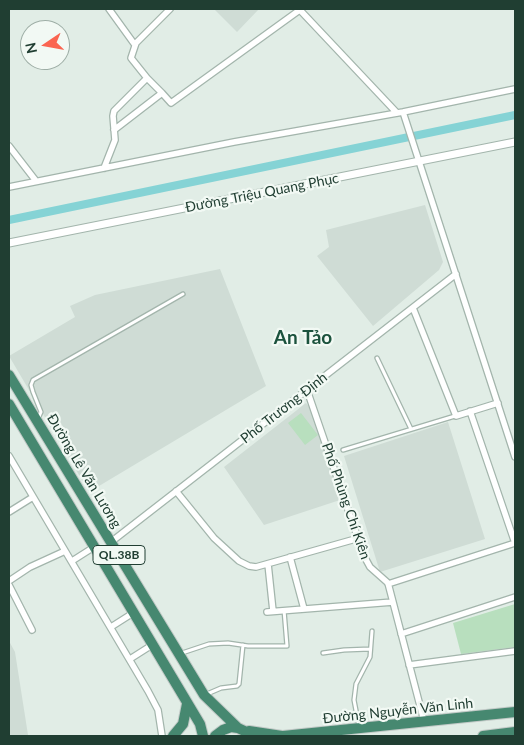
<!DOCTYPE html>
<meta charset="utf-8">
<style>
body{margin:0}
#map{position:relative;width:524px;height:745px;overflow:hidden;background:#e1ede6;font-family:Lato,sans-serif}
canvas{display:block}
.frame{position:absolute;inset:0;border:10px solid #203e32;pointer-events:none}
.north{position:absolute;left:20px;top:20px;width:50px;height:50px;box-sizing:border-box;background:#f2f9f4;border:1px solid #9eaea6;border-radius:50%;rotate:258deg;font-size:14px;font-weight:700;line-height:20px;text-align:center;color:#203e32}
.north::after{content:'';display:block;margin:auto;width:18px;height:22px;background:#fa6551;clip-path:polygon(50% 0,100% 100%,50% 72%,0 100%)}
</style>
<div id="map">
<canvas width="524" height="745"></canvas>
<div class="frame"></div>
<div class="north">N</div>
</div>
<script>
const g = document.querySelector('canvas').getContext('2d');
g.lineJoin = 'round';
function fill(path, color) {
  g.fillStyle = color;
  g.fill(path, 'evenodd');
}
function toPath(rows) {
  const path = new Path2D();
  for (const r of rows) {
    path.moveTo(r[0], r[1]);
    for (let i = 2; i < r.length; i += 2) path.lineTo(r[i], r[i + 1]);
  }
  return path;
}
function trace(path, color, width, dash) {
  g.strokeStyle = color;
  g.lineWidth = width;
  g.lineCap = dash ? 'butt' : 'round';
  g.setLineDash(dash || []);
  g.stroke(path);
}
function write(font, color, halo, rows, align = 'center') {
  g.font = font + ' Lato,sans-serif';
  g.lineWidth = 4.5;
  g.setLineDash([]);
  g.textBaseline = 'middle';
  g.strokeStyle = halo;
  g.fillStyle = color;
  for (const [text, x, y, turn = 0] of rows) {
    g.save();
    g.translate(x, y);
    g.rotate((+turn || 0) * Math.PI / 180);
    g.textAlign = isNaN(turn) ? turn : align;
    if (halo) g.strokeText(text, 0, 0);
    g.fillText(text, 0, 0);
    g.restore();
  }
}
const built = toPath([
 [214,9,259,9,237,32],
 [425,205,443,262,439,270,373,326,317,256,329,247,326,230],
 [220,269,266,386,89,492,9,356,75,317,70,306,95,295],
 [306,403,311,409,340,500,264,525,224,467],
 [448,422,485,539,380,572,344,456],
 [9,641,15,652,28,735,9,736]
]);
const green = toPath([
 [301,413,318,435,305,445,288,423],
 [515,604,515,647,461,654,453,623]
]);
const canal = toPath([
 [9,220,515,115]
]);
const service = toPath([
 [377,358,411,429],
 [38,419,41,412,33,392,31,385,33,380,183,294],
 [343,450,455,416],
 [182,653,209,644,228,643,248,646,287,646,284,610],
 [323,653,344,650,370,649],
 [207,694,221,688,237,686,239,684,243,645],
 [359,726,354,700,356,684,370,657,372,631]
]);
const minor = toPath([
 [109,9,135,45],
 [299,9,397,113],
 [147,78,162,93],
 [403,112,515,457],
 [114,130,162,93,171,103,301,9],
 [9,146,36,181],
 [104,168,115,140,113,116,114,111,147,78,131,58,136,43,170,9],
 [9,187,234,142,403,112,515,89],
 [413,308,456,416,498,403],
 [307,390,364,556,370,567,388,583,424,721],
 [470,411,515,543],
 [9,456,148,691,158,710,162,736],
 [176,491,214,538,239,561,249,566,256,567,359,538],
 [9,512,33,497],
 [111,542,456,274],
 [290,557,304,609],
 [72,561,94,547],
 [268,564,273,611],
 [9,581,30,567,65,551],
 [388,584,515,543],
 [9,585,32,630],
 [267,612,393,602],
 [111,627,133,613],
 [401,634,515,597],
 [130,659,152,645],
 [409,665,515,651]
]);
const tertiary = toPath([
 [9,243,515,142]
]);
const trunk = toPath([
 [9,375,204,695,238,728],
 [9,404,200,724,203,736],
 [249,731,282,736],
 [173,736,183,724,187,704],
 [215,736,223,730,231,727,238,728,255,736],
 [283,736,515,712],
 [483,736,515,732]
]);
const shields = [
 [119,555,52]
];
const shieldNames = [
 ["QL.38B",119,555]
];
const streetNames = [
 ["Đường Triệu Quang Phục",262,193,-11],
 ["Phố Trương Định",284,408,-38],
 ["Đường Lê Văn Lương",84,471,59],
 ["Phố Phùng Chí Kiên",346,501,71],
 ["Đường Nguyễn Văn Linh",398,711,-6]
];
const districtNames = [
 ["An Tảo",303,338]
];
fill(built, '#cfdcd5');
fill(green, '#b8dfbe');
trace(canal, '#85d3d5', 8);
trace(service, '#a3b5ac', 5.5);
trace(minor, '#a3b5ac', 8);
trace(tertiary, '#a3b5ac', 9);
trace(trunk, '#c1c9c6', 12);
trace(service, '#fff', 3);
trace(minor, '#fff', 5.5);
trace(tertiary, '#fff', 7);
trace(trunk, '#468870', 10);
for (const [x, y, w] of shields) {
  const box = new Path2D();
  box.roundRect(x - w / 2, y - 9.5, w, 19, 4);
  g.fillStyle = '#f2f9f4';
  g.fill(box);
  trace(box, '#203e32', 1);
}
write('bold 12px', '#203e32', null, shieldNames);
write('14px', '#203e32', '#f2f9f4', streetNames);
write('bold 19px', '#1b523d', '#f2f9f4', districtNames);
</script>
